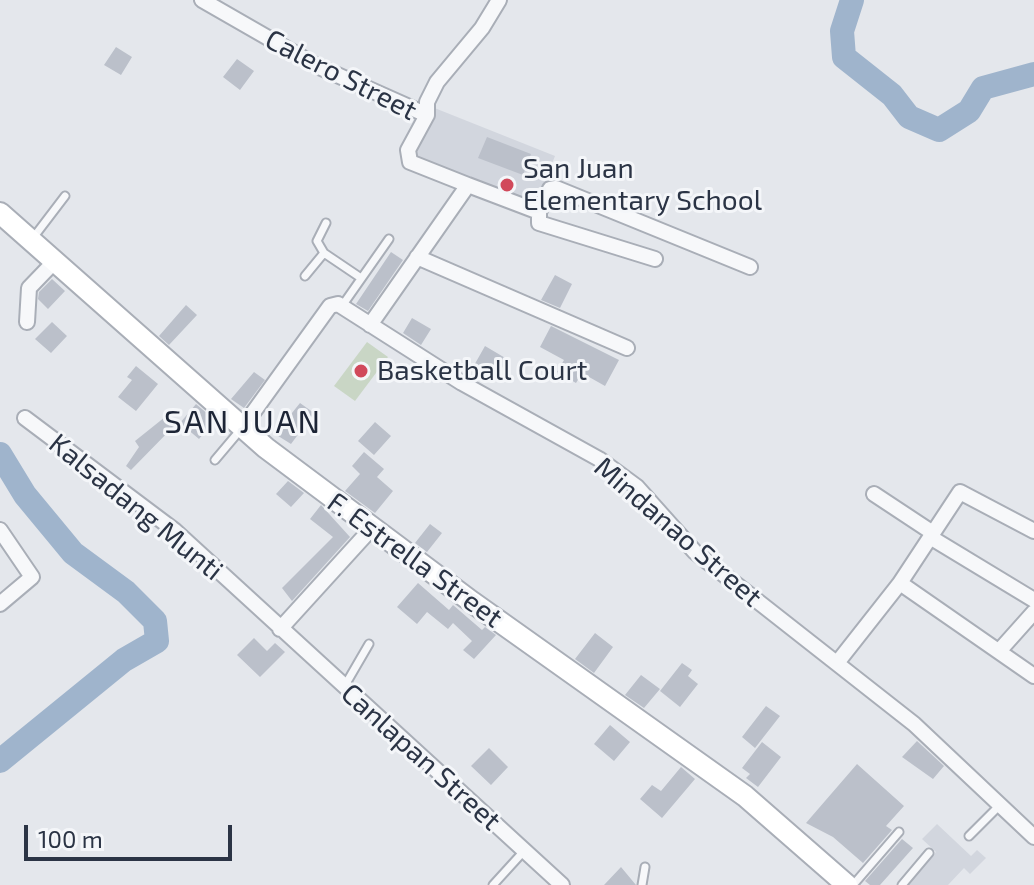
<!DOCTYPE html>
<style>
body{margin:0}
#map{position:relative;width:1034px;height:885px;overflow:hidden;background:#e4e7ec;font-family:"Exo 2",sans-serif}
canvas{display:block}
.scale{position:absolute;left:24px;top:825px;width:208px;height:36px;box-sizing:border-box;border:4px solid #2b3445;border-top:0;padding-left:10px;font-size:24px;line-height:28px;white-space:nowrap;color:#2b3445;-webkit-text-stroke:6px #f4f6f9;paint-order:stroke}
</style>
<div id="map">
<canvas width="1034" height="885"></canvas>
<div class="scale">100 m</div>
</div>
<script>
const g = document.querySelector('canvas').getContext('2d');
g.lineJoin = 'round';
function fill(path, color) {
  g.fillStyle = color;
  g.fill(path, 'evenodd');
}
function toPath(rows) {
  const path = new Path2D();
  for (const r of rows) {
    path.moveTo(r[0], r[1]);
    for (let i = 2; i < r.length; i += 2) path.lineTo(r[i], r[i + 1]);
  }
  return path;
}
function trace(path, color, width, dash) {
  g.strokeStyle = color;
  g.lineWidth = width;
  g.lineCap = dash ? 'butt' : 'round';
  g.setLineDash(dash || []);
  g.stroke(path);
}
function write(font, color, halo, rows, align = 'center') {
  g.font = font + ' "Exo 2",sans-serif';
  g.lineWidth = 6;
  g.setLineDash([]);
  g.textBaseline = 'middle';
  g.strokeStyle = halo;
  g.fillStyle = color;
  for (const [text, x, y, turn = 0] of rows) {
    g.save();
    g.translate(x, y);
    g.rotate((+turn || 0) * Math.PI / 180);
    g.textAlign = isNaN(turn) ? turn : align;
    if (halo) g.strokeText(text, 0, 0);
    g.fillText(text, 0, 0);
    g.restore();
  }
}
const built = toPath([
 [432,107,555,156,532,213,412,157],
 [937,824,971,856,977,850,986,858,970,874,964,868,948,885,905,885,936,852,922,839]
]);
const green = toPath([
 [367,342,388,357,355,401,334,386]
]);
const river = toPath([
 [852,0,842,31,844,57,892,95,909,117,939,130,969,111,983,88,1034,74],
 [0,454,25,495,73,553,126,592,155,621,157,641,124,660,0,761]
]);
const building = toPath([
 [116,47,132,57,121,75,104,65],
 [237,59,254,71,240,90,223,77],
 [487,137,531,154,523,175,478,158],
 [391,252,403,260,368,311,356,304],
 [555,275,572,284,560,308,541,300],
 [52,279,65,291,48,309,38,299,39,292],
 [186,305,197,315,169,345,159,336],
 [412,318,431,329,421,345,403,333],
 [52,322,67,336,51,353,35,339],
 [551,326,619,360,605,386,582,373,576,383,557,372,564,360,540,347],
 [485,346,507,359,494,382,472,369],
 [136,366,158,384,136,411,118,397,132,380,127,377],
 [254,372,265,380,244,408,231,399],
 [300,403,314,413,291,444,275,434],
 [196,404,215,420,199,439,180,423],
 [165,417,174,426,131,470,126,466,139,447,135,441],
 [375,422,391,436,374,455,358,441],
 [364,452,384,469,377,477,393,491,375,513,345,491,360,474,352,466],
 [288,481,304,493,291,507,276,494],
 [321,505,350,537,292,601,282,588,333,537,310,519],
 [430,524,442,533,427,552,415,543],
 [418,583,449,610,453,605,482,630,485,627,496,635,474,659,463,650,472,641,453,623,448,629,427,612,417,624,397,607],
 [595,633,613,647,594,673,575,659],
 [254,638,267,651,275,643,285,652,260,677,237,655],
 [682,663,692,670,688,676,698,684,680,707,660,691],
 [641,675,660,689,644,708,625,695],
 [766,706,780,716,755,748,742,737],
 [610,725,630,742,614,761,594,744],
 [917,741,944,766,933,779,902,757],
 [762,742,781,757,758,787,746,778,750,774,742,768],
 [489,748,508,767,491,785,471,766],
 [857,764,904,806,886,826,892,830,863,863,833,837,806,823],
 [681,767,695,779,662,818,640,799,652,785,661,791],
 [902,839,913,848,880,885,870,885,865,881],
 [621,867,636,885,604,885]
]);
const lane = toPath([
 [33,238,65,196],
 [324,253,317,241,326,223],
 [305,276,324,253,361,278],
 [342,306,389,239],
 [215,460,242,428],
 [344,687,369,644],
 [969,836,1000,805],
 [493,885,524,851],
 [642,885,645,867],
 [853,885,899,832],
 [902,885,929,853]
]);
const street = toPath([
 [202,0,317,66,427,115,408,150,410,162,468,185],
 [427,115,427,102,437,82,482,28,499,0],
 [539,212,550,189,556,188,750,267],
 [417,257,627,348],
 [27,322,29,288,55,261],
 [370,325,468,185,539,212,539,223,655,259],
 [25,418,174,530,562,885],
 [242,428,330,306,338,304,462,383,599,459,637,487,695,552,914,724,1034,837],
 [874,494,933,533],
 [0,530,32,577,0,604],
 [930,537,1034,600],
 [900,583,1034,676],
 [280,629,371,529],
 [1000,650,1034,612],
 [837,663,900,583,960,492,1034,531]
]);
const secondary = toPath([
 [0,213,266,448,472,602,745,796,847,885]
]);
const markers = [
 [507,185,8,"#d1495b"],
 [361,371,8,"#d1495b"]
];
const streetNames = [
 ["Calero Street",341,75,27],
 ["Kalsadang Munti",136,507,39],
 ["Mindanao Street",678,532,41],
 ["F. Estrella Street",415,560,36],
 ["Canlapan Street",421,757,42]
];
const poiNames = [
 ["San Juan",523,169],
 ["Elementary School",523,201],
 ["Basketball Court",377,371]
];
const quarterNames = [
 ["SAN JUAN",243,422]
];
fill(built, '#d2d6de');
fill(green, '#c9d6c5');
trace(river, '#9fb4cc', 24);
fill(building, '#bbc0ca');
trace(lane, '#a9aeb7', 11);
trace(street, '#a9aeb7', 18);
trace(secondary, '#a9aeb7', 24);
trace(lane, '#f7f8fa', 7);
trace(street, '#f7f8fa', 14);
trace(secondary, '#fff', 20);
for (const [x, y, r, color] of markers) {
  const dot = new Path2D();
  dot.arc(x, y, r, 0, 2 * Math.PI);
  g.fillStyle = color;
  g.fill(dot);
  trace(dot, '#f4f6f9', 3);
}
write('28px', '#2b3445', '#f4f6f9', streetNames);
write('28px', '#2b3445', '#f4f6f9', poiNames, 'left');
g.letterSpacing = '2px';
write('32px', '#1d2536', '#f4f6f9', quarterNames);
g.letterSpacing = '0px';
</script>
